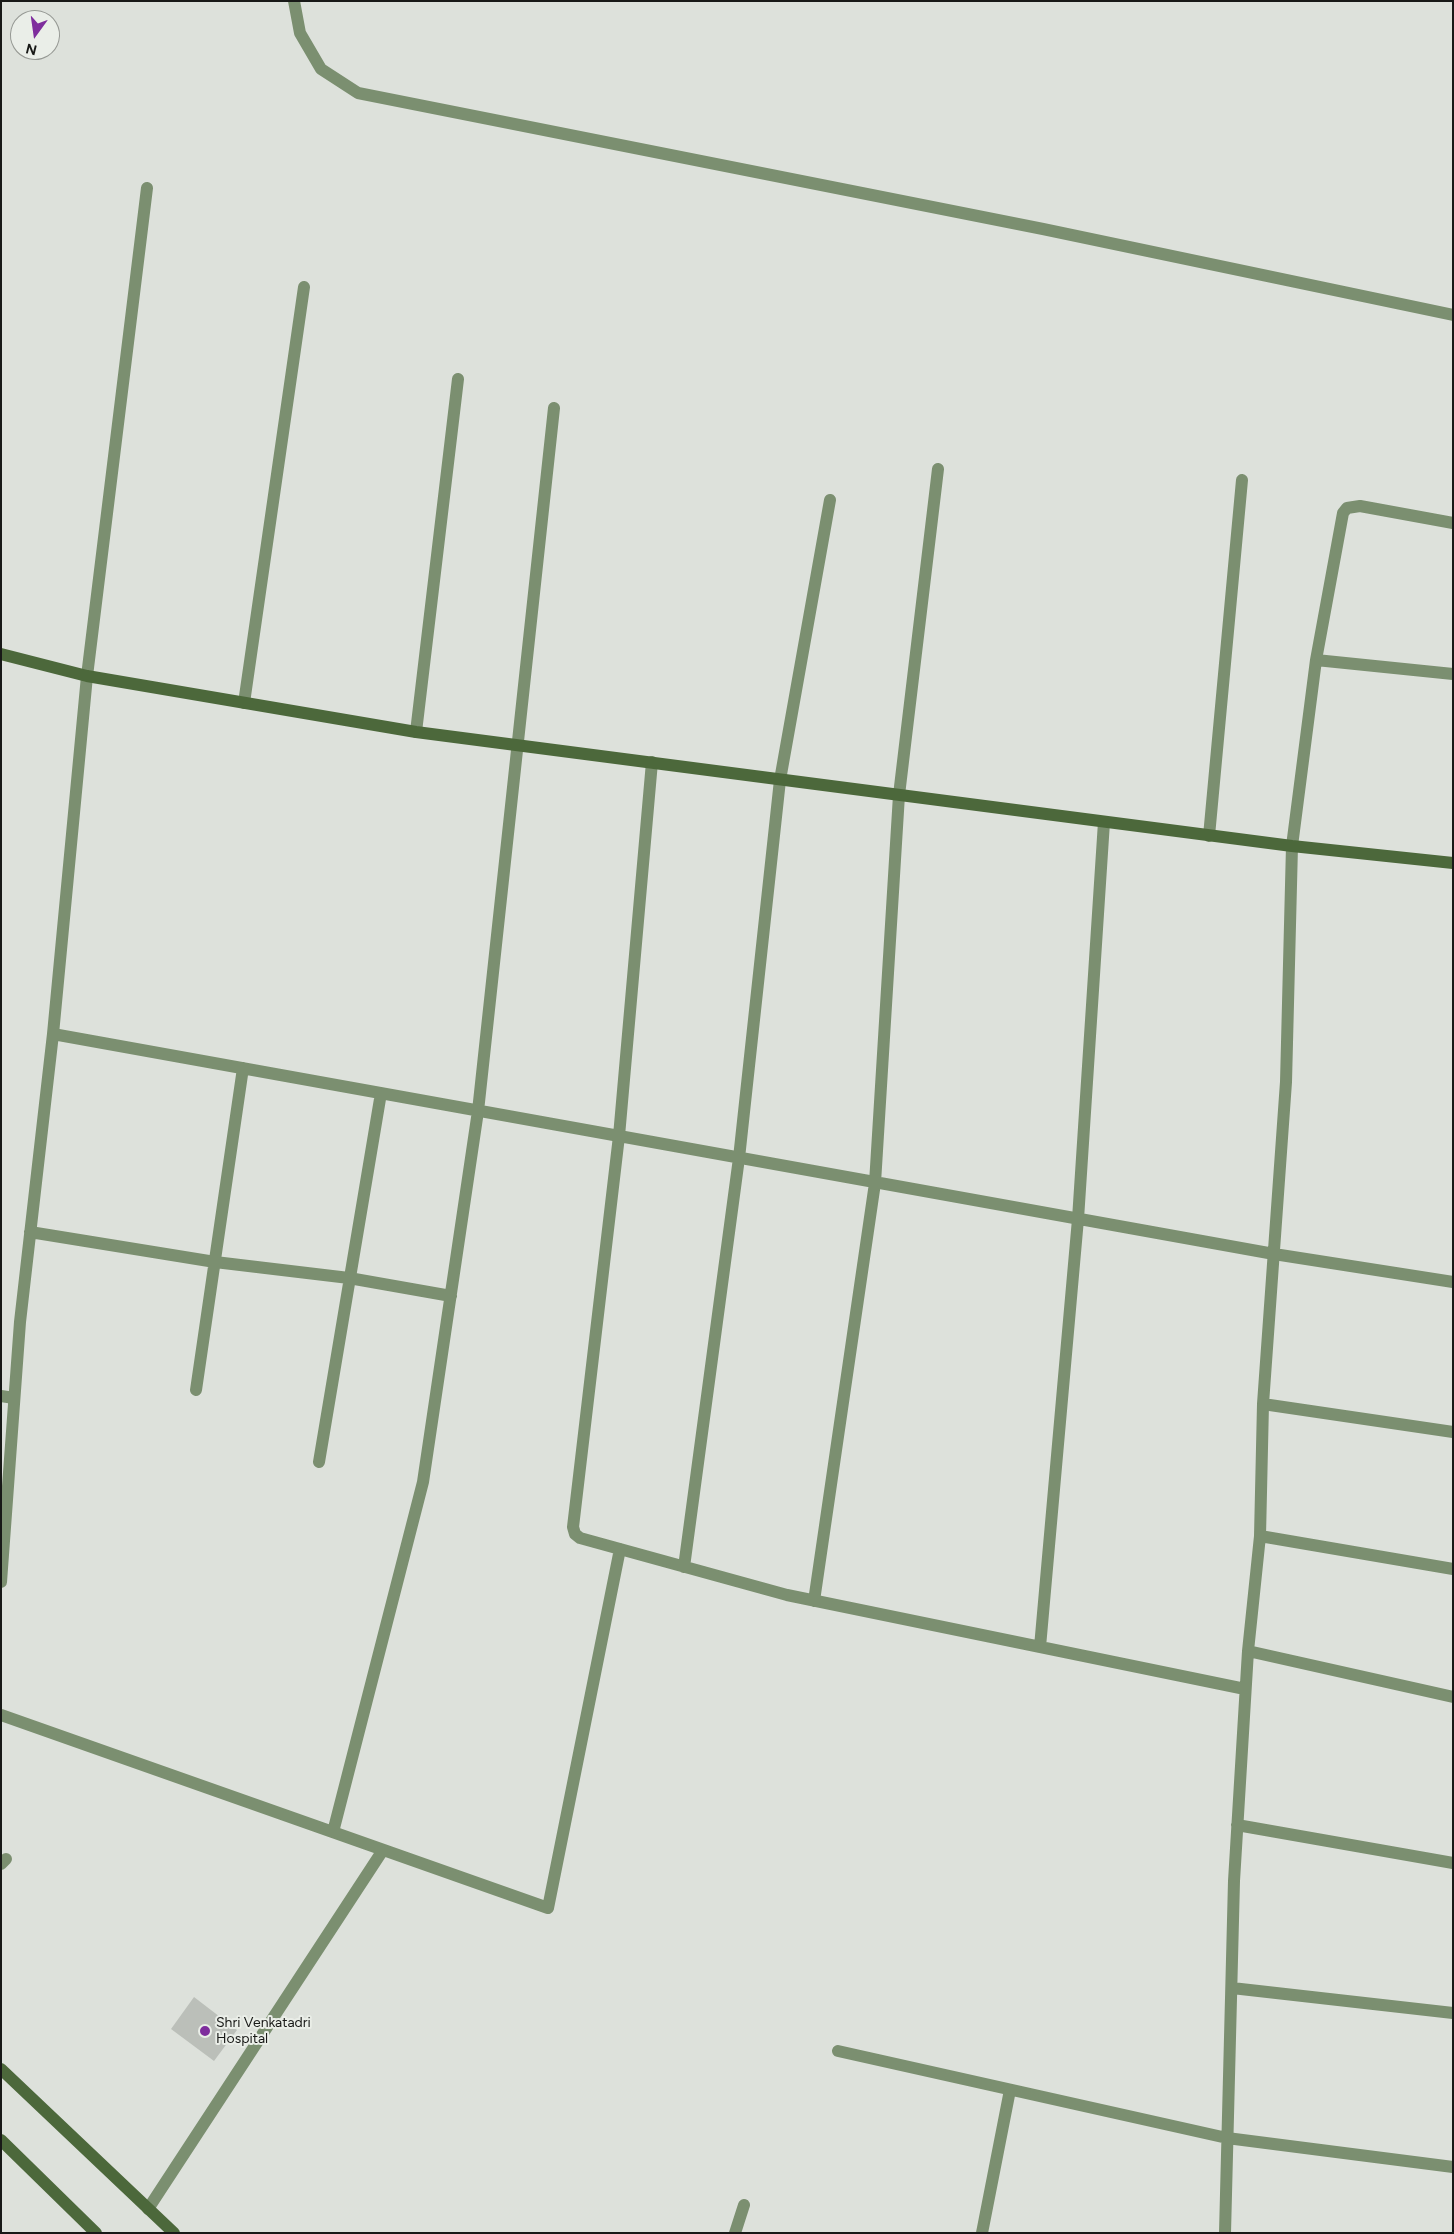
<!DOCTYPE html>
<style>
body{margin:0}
#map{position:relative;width:1454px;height:2234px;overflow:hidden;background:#dde1db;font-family:Figtree,sans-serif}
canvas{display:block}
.frame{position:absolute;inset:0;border:2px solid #181917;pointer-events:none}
.north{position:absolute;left:10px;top:10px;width:50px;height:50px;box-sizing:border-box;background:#eaeee8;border:1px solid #969994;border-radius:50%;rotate:194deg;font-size:14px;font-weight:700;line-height:20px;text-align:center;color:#181917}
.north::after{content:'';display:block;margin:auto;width:18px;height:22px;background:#7e2d9d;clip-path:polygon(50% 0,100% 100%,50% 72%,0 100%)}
</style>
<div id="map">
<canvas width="1454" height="2234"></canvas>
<div class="frame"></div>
<div class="north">N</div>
</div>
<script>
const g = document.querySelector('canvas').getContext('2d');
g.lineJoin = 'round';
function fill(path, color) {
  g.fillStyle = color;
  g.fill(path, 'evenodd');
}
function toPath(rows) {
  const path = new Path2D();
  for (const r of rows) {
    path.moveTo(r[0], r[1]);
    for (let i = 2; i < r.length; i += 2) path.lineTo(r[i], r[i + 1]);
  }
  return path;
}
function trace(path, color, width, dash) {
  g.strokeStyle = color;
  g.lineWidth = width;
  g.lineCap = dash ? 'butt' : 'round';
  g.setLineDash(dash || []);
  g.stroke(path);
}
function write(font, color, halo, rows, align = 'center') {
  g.font = font + ' Figtree,sans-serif';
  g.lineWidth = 4;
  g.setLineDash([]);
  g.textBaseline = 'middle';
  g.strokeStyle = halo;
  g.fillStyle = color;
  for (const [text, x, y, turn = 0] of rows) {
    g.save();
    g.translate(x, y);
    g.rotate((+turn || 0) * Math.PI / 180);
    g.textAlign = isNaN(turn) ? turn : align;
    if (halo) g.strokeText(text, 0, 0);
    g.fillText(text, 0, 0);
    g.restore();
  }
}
const building = toPath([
 [194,1997,237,2030,214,2061,171,2029]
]);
const lane = toPath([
 [1,1864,6,1859],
 [735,2233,744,2205]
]);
const street = toPath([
 [294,1,300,33,321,69,358,93,1043,229,1453,315],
 [1316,660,1453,674],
 [244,703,304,287],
 [416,732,458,379],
 [652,762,619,1136,573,1527,575,1534,580,1538,787,1595,1245,1689],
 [1209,836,1242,480],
 [53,1034,1274,1254,1453,1282],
 [30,1232,215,1262,349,1278,451,1296],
 [196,1390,243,1068],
 [1,1396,14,1398],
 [1263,1404,1453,1432],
 [319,1462,381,1093],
 [1260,1536,1453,1569],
 [684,1567,739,1158,780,780,830,500],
 [1,1582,20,1322,53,1034,87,676,147,188],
 [814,1601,875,1183,899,795,938,469],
 [1040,1647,1078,1219,1104,822],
 [1248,1651,1453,1697],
 [1,1715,548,1908,620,1549],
 [1237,1825,1453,1863],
 [333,1832,423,1482,478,1111,554,408],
 [1232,1988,1453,2013],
 [838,2051,1227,2138,1453,2167],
 [148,2209,383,1850],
 [982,2233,1010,2090],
 [1225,2233,1234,1881,1248,1651,1260,1536,1263,1404,1286,1082,1292,846,1316,660,1343,513,1347,508,1360,506,1453,523]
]);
const secondary = toPath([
 [1,654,87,676,416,732,1292,846,1453,863],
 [1,2069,174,2233],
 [1,2140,96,2233]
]);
const markers = [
 [205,2031,6,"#7e2d9d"]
];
const poiNames = [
 ["Shri Venkatadri",216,2023],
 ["Hospital",216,2039]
];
fill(building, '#bbbfb9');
trace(lane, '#7b8f70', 12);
trace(street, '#7b8f70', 12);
trace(secondary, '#4c683b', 12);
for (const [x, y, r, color] of markers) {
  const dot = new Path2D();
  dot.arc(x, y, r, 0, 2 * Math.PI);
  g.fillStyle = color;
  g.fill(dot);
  trace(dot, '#eaeee8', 2);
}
write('14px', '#181917', '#eaeee8', poiNames, 'left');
</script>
